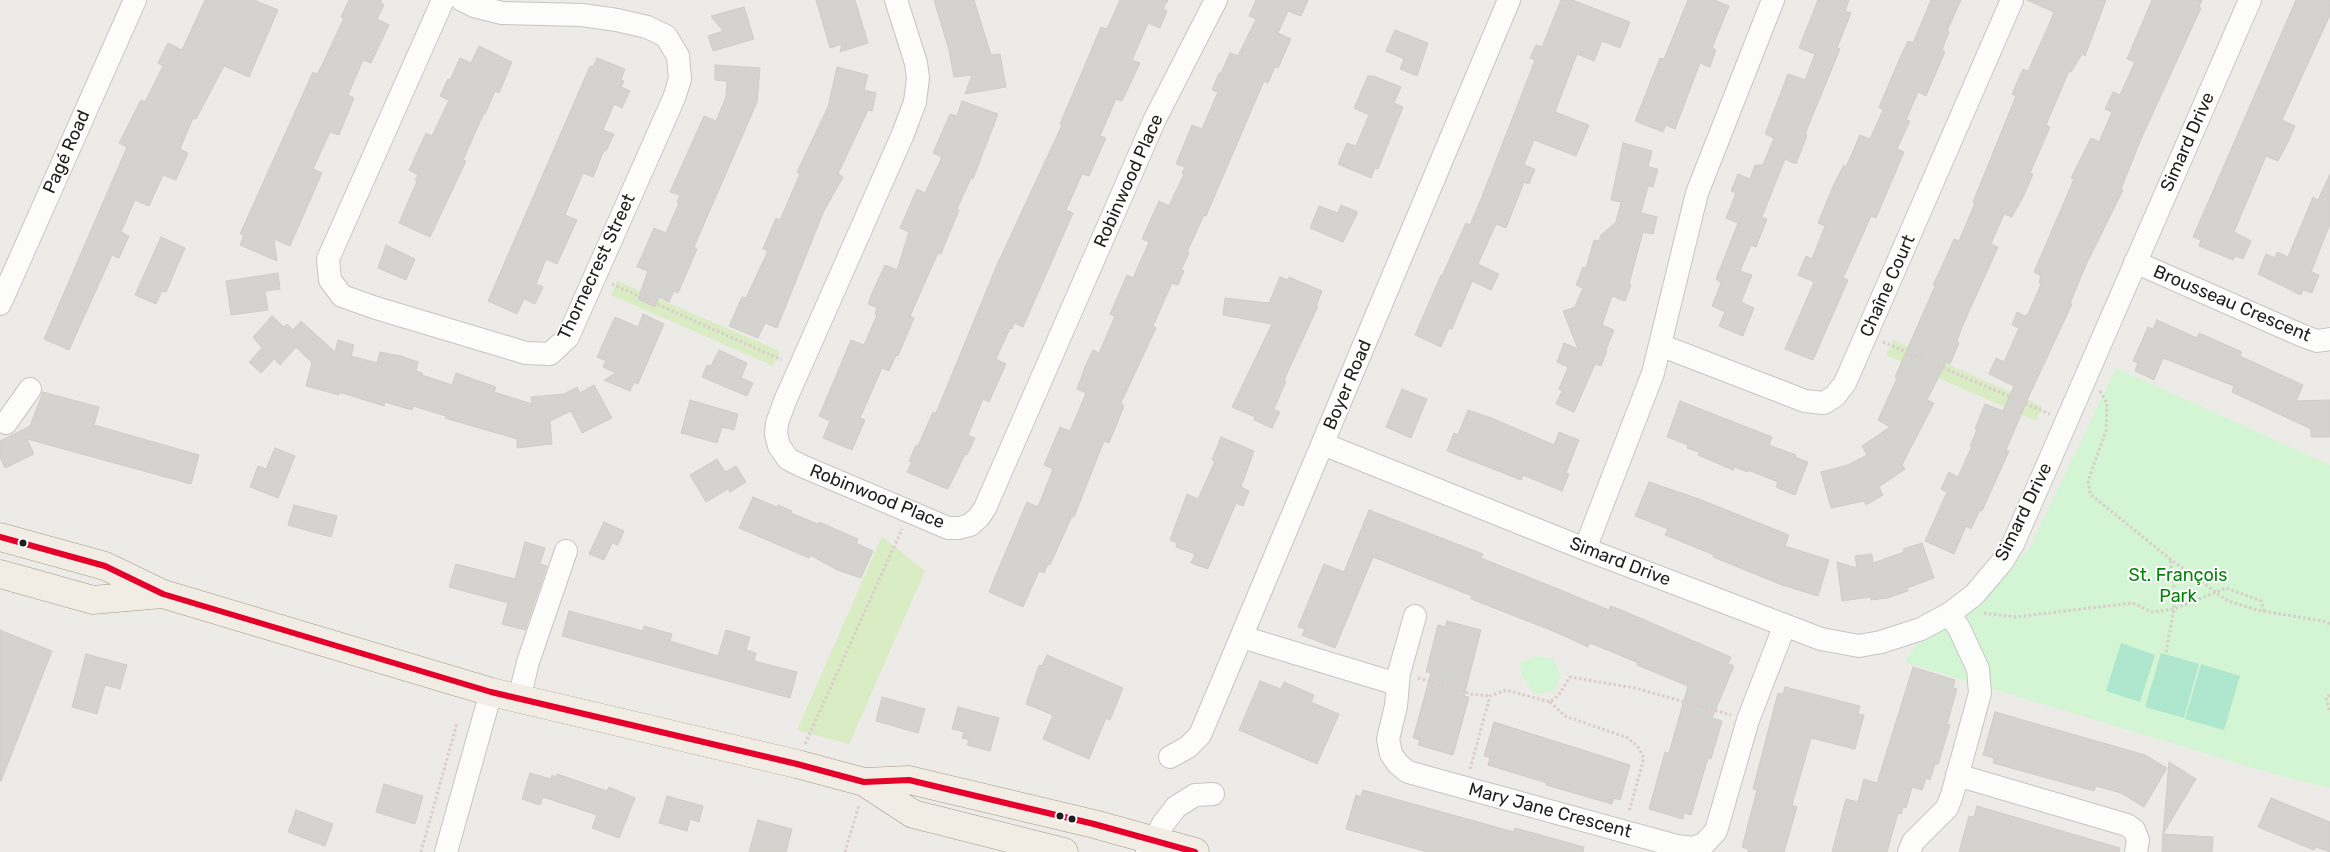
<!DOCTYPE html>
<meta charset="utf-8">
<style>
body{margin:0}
canvas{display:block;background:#edebe7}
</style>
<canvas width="2330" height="852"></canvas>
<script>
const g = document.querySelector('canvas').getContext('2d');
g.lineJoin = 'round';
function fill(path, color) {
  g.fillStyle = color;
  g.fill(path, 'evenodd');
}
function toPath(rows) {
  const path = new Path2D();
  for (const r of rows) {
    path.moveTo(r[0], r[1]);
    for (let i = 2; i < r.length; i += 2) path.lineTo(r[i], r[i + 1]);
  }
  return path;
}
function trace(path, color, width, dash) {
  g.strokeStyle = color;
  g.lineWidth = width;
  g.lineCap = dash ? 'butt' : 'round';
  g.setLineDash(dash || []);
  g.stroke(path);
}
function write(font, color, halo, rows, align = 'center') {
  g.font = font + ' Rubik,sans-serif';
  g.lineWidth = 4;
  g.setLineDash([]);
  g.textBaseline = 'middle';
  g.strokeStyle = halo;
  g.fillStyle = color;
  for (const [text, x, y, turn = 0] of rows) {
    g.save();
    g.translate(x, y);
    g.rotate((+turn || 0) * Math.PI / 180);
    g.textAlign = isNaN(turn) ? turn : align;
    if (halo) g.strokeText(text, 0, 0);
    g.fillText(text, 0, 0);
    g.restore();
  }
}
const grass = toPath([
 [617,281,780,351,773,366,611,295],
 [1893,340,2042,406,2036,421,1886,355],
 [882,536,925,571,851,740,849,744,797,730]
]);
const park = toPath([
 [2116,368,2330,465,2330,788,2280,776,1904,662,1916,646,1975,606,2029,549],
 [1538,656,1554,659,1561,678,1553,691,1535,694,1521,674,1520,662]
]);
const pitch = toPath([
 [2121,643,2155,655,2140,702,2106,691],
 [2161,653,2199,664,2184,718,2145,707],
 [2201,664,2240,676,2224,730,2185,719]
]);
const building = toPath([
 [205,0,254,0,278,10,249,77,224,66,196,119,193,118,180,149,188,153,176,180,163,175,149,206,135,200,121,232,129,236,119,258,112,255,69,350,44,339,127,147,119,143,141,100,145,102,163,66,158,63,168,43,182,50,205,0],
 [349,0,381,0,381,3,384,5,377,19,389,25,371,63,363,60,348,95,354,98,339,135,330,132,313,169,322,173,290,246,274,239,277,261,240,245,244,235,240,234,313,72,317,74,322,65,344,18,341,17,349,0],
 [816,0,855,0,868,43,840,52,842,44,830,48,816,0],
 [934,0,974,0,991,55,1000,54,1006,87,965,94,972,75,954,77,949,50,934,0],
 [1120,0,1168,0,1163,9,1167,11,1160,28,1148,23,1132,60,1140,63,1122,101,1116,99,1100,136,1106,138,1089,176,1082,174,1066,210,1073,213,1023,327,1014,323,1012,329,1010,328,996,359,1006,364,989,402,983,399,968,435,975,438,967,455,965,454,948,489,942,487,907,472,912,462,909,461,916,445,918,446,933,412,936,413,997,265,1062,125,1060,124,1101,27,1107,29,1120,0],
 [1256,0,1308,0,1301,16,1288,11,1278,33,1291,39,1278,68,1275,67,1268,83,1264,81,1206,216,1204,215,1187,252,1189,253,1181,270,1184,271,1178,285,1172,283,1153,326,1156,328,1121,403,1124,406,1109,443,1104,441,1074,517,1072,516,1050,565,1048,564,1044,573,1039,571,1023,607,989,592,995,577,1027,502,1038,507,1053,469,1044,465,1060,427,1070,431,1086,393,1077,389,1085,367,1093,350,1099,353,1115,316,1110,314,1127,275,1133,278,1149,242,1142,239,1159,201,1169,206,1184,174,1182,173,1185,167,1176,164,1192,125,1202,129,1218,92,1212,90,1219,73,1221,73,1230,53,1238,56,1256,19,1249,16,1256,0],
 [1561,0,1572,0,1630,22,1620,48,1602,41,1594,61,1577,54,1555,112,1589,125,1576,156,1534,140,1524,165,1535,169,1529,184,1524,182,1506,228,1496,224,1478,264,1499,274,1491,290,1472,281,1452,329,1449,328,1441,347,1415,335,1441,275,1442,276,1466,223,1470,225,1481,199,1535,60,1530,58,1536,45,1542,47,1561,0],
 [1688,0,1714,0,1729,6,1712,48,1716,50,1710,67,1700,63,1675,129,1666,125,1663,132,1635,121,1660,58,1664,59,1688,0],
 [1818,0,1849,0,1845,11,1851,13,1837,48,1840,49,1805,134,1807,135,1796,164,1785,159,1762,217,1767,219,1759,239,1756,247,1751,245,1740,271,1752,275,1741,302,1754,308,1743,336,1719,326,1725,312,1712,306,1721,283,1716,279,1738,223,1726,218,1736,193,1731,191,1738,174,1750,179,1755,165,1763,165,1774,138,1765,134,1788,74,1805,80,1815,54,1799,48,1818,0],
 [1931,0,1961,0,1947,31,1949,32,1942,50,1945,52,1926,96,1918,92,1906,120,1910,121,1897,149,1904,152,1876,218,1871,216,1854,254,1843,278,1848,280,1813,360,1785,349,1814,282,1798,275,1806,256,1812,259,1825,226,1818,223,1834,184,1844,165,1846,167,1860,135,1870,139,1883,110,1879,107,1900,58,1908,41,1913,43,1931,0],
 [2027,0,2106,0,2085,56,2082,54,2071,72,2069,71,2046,125,2050,127,2030,173,2033,174,2024,195,2012,217,2004,214,1991,244,1998,247,1962,327,1957,341,1959,343,1950,364,1946,362,1927,400,1934,403,1902,465,1905,469,1879,487,1883,495,1866,505,1864,501,1831,508,1821,472,1848,465,1867,455,1862,446,1890,427,1878,420,1897,378,1895,377,1935,286,1933,285,1943,264,1954,239,1959,241,1975,203,1973,202,2016,96,2012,94,2023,69,2028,71,2048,27,2054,12,2027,0],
 [2152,0,2202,0,2199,7,2201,8,2141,139,2121,189,2123,190,2086,265,2070,303,2072,304,2029,396,2006,450,2009,451,1982,511,1980,510,1971,529,1966,526,1954,554,1925,541,1947,492,1941,489,1949,472,1958,477,1972,446,1970,446,1977,430,1975,429,1985,404,2003,411,2014,386,1989,374,1996,358,2004,362,2019,328,2012,325,2017,312,2025,316,2028,314,2041,284,2039,283,2041,276,2034,272,2074,179,2071,178,2091,138,2099,142,2112,112,2105,109,2113,92,2120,95,2135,62,2127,59,2152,0],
 [2296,0,2330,0,2330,15,2282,120,2295,126,2288,142,2278,161,2266,156,2234,232,2251,241,2243,259,2235,256,2233,260,2199,246,2201,240,2193,237,2296,0],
 [744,7,754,39,713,51,708,36,723,31,711,16,744,7],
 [1395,30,1428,43,1417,76,1400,69,1404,59,1386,51,1395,30],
 [479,46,512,62,499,93,495,91,485,114,484,113,463,160,466,161,430,237,399,223,417,181,415,180,418,175,409,170,426,133,432,136,449,100,440,96,448,79,450,80,460,58,471,63,479,46],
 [597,58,625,69,621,80,624,81,621,87,630,91,622,108,614,104,603,130,614,134,606,151,604,150,593,177,583,173,565,215,577,220,557,264,546,259,536,284,543,287,535,304,524,299,517,314,488,301,590,66,593,67,597,58],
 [715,65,760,68,757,102,694,247,697,249,678,293,674,291,669,302,659,297,655,307,638,299,648,271,637,267,654,228,666,233,679,203,677,202,680,195,670,192,704,116,716,121,726,97,727,81,715,80,715,65],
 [837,67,868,75,864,90,876,93,872,111,868,110,838,174,843,177,823,213,777,328,765,323,758,338,729,326,742,297,746,298,768,251,763,249,767,239,776,218,780,220,800,174,797,172,828,107,837,67],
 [1368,76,1374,76,1401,87,1394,103,1403,107,1378,169,1375,168,1371,178,1338,164,1347,143,1356,146,1369,115,1354,108,1368,76],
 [962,101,998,114,973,179,971,178,957,209,959,210,941,254,938,253,910,316,914,318,898,356,896,355,889,371,882,368,860,418,865,420,852,450,823,438,830,421,819,416,851,340,864,345,877,315,875,314,877,308,868,304,873,291,885,265,897,270,909,232,900,228,917,189,925,193,942,157,933,153,950,114,957,116,962,101],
 [1623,143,1652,151,1648,167,1658,169,1653,187,1648,186,1641,213,1657,217,1653,234,1643,232,1629,284,1631,285,1625,301,1612,296,1602,325,1614,330,1606,350,1607,351,1601,366,1595,364,1574,412,1556,404,1562,391,1559,389,1568,367,1557,362,1564,343,1578,349,1563,311,1575,307,1583,288,1576,285,1583,267,1586,268,1594,240,1599,241,1601,235,1616,222,1621,202,1611,200,1623,143],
 [2330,174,2330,224,2311,272,2319,275,2312,293,2303,290,2301,295,2258,274,2266,254,2275,258,2277,252,2288,257,2313,197,2318,200,2330,174],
 [1341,205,1358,212,1343,242,1310,228,1319,206,1338,213,1341,205],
 [161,237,185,248,166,292,162,291,156,304,135,295,161,237],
 [386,245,415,259,406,280,378,268,386,245],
 [278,273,280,289,265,291,268,310,231,315,226,281,278,273],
 [1280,277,1288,280,1289,277,1322,291,1316,306,1318,306,1284,380,1286,381,1274,409,1280,412,1272,428,1254,420,1255,417,1232,407,1272,324,1223,315,1225,298,1269,303,1280,277],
 [643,314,664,324,638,384,634,382,630,391,604,380,616,373,603,367,606,361,597,357,615,317,638,327,643,314],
 [272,316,284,327,287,324,293,330,301,321,335,352,338,340,354,345,351,356,377,363,380,352,401,356,418,362,416,371,422,373,422,375,452,385,456,373,496,387,494,392,532,404,531,397,564,394,577,387,580,393,594,385,612,418,582,433,571,411,550,421,552,444,517,448,517,439,445,418,446,416,413,406,412,410,385,402,384,406,339,392,339,395,306,386,312,363,296,347,280,365,274,359,261,373,249,362,262,348,253,337,272,316],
 [2157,320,2197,338,2199,333,2242,352,2240,356,2303,385,2296,401,2330,400,2330,437,2311,437,2311,429,2232,392,2234,386,2163,358,2154,380,2135,371,2138,363,2133,361,2148,327,2153,329,2157,320],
 [719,350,747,363,741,378,753,383,747,396,702,377,707,365,711,366,719,350],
 [1402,389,1427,399,1411,438,1386,427,1402,389],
 [43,392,99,407,94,425,199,455,191,484,27,439,34,454,5,468,0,457,0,441,30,426,43,392],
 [690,400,738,414,734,430,722,427,717,443,681,433,690,400],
 [1680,401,1772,437,1769,445,1796,455,1795,457,1808,462,1795,495,1776,487,1778,482,1748,470,1748,472,1734,467,1733,470,1698,455,1699,452,1687,448,1688,445,1667,437,1680,401],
 [1468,410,1494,419,1554,445,1559,432,1579,440,1566,473,1569,474,1562,491,1523,475,1521,480,1447,451,1454,433,1458,435,1468,410],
 [1221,437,1254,451,1241,487,1249,491,1243,506,1236,503,1208,569,1191,563,1195,554,1176,547,1177,543,1170,540,1187,494,1198,499,1215,461,1212,460,1221,437],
 [275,448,295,456,278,498,250,487,258,466,266,469,275,448],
 [717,459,725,472,736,466,746,482,730,492,728,489,706,502,690,475,717,459],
 [1649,482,1699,499,1789,535,1785,546,1829,560,1818,596,1782,585,1713,557,1714,555,1665,535,1668,529,1635,516,1649,482],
 [753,497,777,507,778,505,792,511,791,513,818,524,819,522,858,539,856,543,873,551,861,578,837,570,810,555,809,558,739,528,753,497],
 [294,505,337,516,331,537,288,525,294,505],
 [1369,510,1483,554,1481,558,1563,591,1609,610,1610,606,1619,609,1731,657,1728,664,1734,666,1712,718,1722,721,1711,759,1708,758,1691,815,1684,813,1683,819,1649,809,1665,752,1669,753,1688,686,1637,665,1638,663,1617,654,1590,643,1588,647,1558,633,1471,599,1472,596,1373,557,1335,648,1302,635,1305,629,1298,627,1324,564,1344,572,1369,510],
 [604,522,624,531,618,545,612,543,604,560,589,554,604,522],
 [525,542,545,548,540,564,547,566,525,630,502,624,508,603,449,587,456,564,515,579,525,542],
 [1922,543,1934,578,1907,588,1908,591,1887,598,1871,600,1871,597,1842,601,1837,562,1857,568,1855,556,1872,554,1873,563,1904,552,1903,549,1922,543],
 [569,611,643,631,644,626,672,634,670,641,718,656,726,630,750,637,746,650,756,653,754,661,797,672,790,698,562,636,569,611],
 [1447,621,1481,630,1464,696,1469,697,1453,755,1418,745,1420,740,1413,738,1431,673,1426,672,1438,625,1445,627,1447,621],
 [0,630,52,651,1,781,0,781,0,630],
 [86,654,127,665,120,689,105,685,97,714,72,707,86,654],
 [1047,655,1123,688,1110,720,1106,718,1089,759,1043,739,1053,715,1026,704,1039,665,1042,666,1047,655],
 [1913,667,1955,680,1953,688,1957,689,1947,724,1950,725,1938,764,1935,764,1930,780,1926,778,1922,790,1912,787,1906,808,1903,807,1901,814,1898,813,1887,852,1832,852,1846,799,1858,802,1864,779,1877,783,1913,667],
 [1260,681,1281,689,1284,682,1314,695,1311,702,1339,714,1317,764,1239,730,1260,681],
 [1785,687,1860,706,1858,714,1864,715,1855,749,1811,738,1792,805,1797,807,1784,852,1748,852,1748,849,1742,847,1757,790,1753,789,1778,693,1783,694,1785,687],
 [882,697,925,709,918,733,876,721,882,697],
 [958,707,999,718,990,751,967,745,969,740,962,738,964,732,952,729,958,707],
 [1995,712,2145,755,2167,768,2144,807,2121,793,2096,786,2094,791,1993,763,1994,758,1983,755,1995,712],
 [1494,722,1630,765,1620,800,1614,798,1612,804,1546,785,1547,783,1488,765,1490,758,1484,756,1494,722],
 [2169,762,2196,779,2163,834,2169,762],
 [530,773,551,779,552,775,556,777,557,774,607,791,609,787,635,798,619,838,592,828,597,815,543,797,540,805,522,799,530,773],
 [384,784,423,796,415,824,376,812,384,784],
 [1363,790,1514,832,1515,828,1584,847,1583,852,1427,852,1346,829,1356,795,1361,797,1363,790],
 [667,796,703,806,699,822,690,819,687,831,659,823,667,796],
 [2271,798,2330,822,2330,852,2316,847,2314,850,2258,827,2271,798],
 [1977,806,2120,848,2119,852,1959,852,1969,816,1974,817,1977,806],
 [296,810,333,824,325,846,288,832,296,810],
 [758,820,792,829,786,852,749,852,758,820],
 [2163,834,2213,837,2212,852,2162,852,2163,834]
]);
const path = toPath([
 [612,284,782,360],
 [1883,342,2050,414],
 [2100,391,2107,403,2106,431,2088,481,2090,494,2170,559,2228,601,2257,610,2323,621,2330,624],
 [1984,613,2015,617,2132,603,2152,612,2174,609,2226,588,2261,601,2264,611],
 [2166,652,2174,609,2174,585,2170,559],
 [1418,678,1471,694,1490,696],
 [2330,695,2326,698,2330,712],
 [1550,702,1565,716,1628,738,1638,747,1644,758,1629,812],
 [805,744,902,529],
 [1470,769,1490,696,1506,690,1550,702,1558,696,1570,677,1635,688,1731,715],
 [421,852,457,723],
 [845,852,859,805]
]);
const minor = toPath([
 [443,0,328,259,330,280,342,296,376,308,526,353,550,354,568,337,674,98,680,79,678,56,666,36,647,27,617,20,582,15,502,13,474,6,462,0],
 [896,0,916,63,918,78,915,102,903,134,785,401,777,423,776,434,779,446,788,459,802,466,948,528,959,528,970,525,979,517,985,508,1155,119,1216,0],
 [2135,262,2303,336,2317,341,2330,339],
 [0,304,135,0],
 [1660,345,1805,401,1824,403,1835,396,1845,383,2012,0],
 [6,423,30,389],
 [1323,444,1585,549,1821,639,1859,646,1881,642,1921,629,1949,614,1974,595,2002,562,2013,544,2250,0],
 [1585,549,1653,373,1697,193,1773,0],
 [1415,616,1399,673,1396,706,1388,739,1391,754,1398,764,1408,772,1677,846,1692,848,1704,844,1716,831,1748,720,1784,627],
 [1242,637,1397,684],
 [519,699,528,662,566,551],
 [1170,757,1188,747,1200,735,1509,0],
 [1957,775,2127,825,2134,830,2138,840,2136,852],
 [446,852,491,692],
 [1147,852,1163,824,1176,807,1195,795,1213,794],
 [1909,852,1913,842,1947,808,1952,795,1980,693,1978,669,1959,628,1949,614]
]);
const major = toPath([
 [0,537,105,566,163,594,491,692,797,764,864,782,909,780,1094,824,1195,852],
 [0,574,93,600,162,594],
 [864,782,913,814,1064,852]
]);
const bus1 = toPath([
 [0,537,105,566,163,594,491,692,797,764,864,782,909,780,1094,824,1195,852]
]);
const markers = [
 [23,543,4.5,"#1f1f1f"],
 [1060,816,4.5,"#1f1f1f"],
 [1072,819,4.5,"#1f1f1f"]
];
const streetNames = [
 ["Simard Drive",2188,142,-66],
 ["Pagé Road",67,152,-66],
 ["Robinwood Place",1129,181,-66],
 ["Thornecrest Street",597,267,-65],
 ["Chaîne Court",1888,286,-66],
 ["Brousseau Crescent",2232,304,23],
 ["Boyer Road",1348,385,-67],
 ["Robinwood Place",877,497,22],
 ["Simard Drive",2024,512,-64],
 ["Simard Drive",1620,562,21],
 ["Mary Jane Crescent",1550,811,15]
];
const parkNames = [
 ["St. François",2178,576],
 ["Park",2178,597]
];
fill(grass, '#daecc4');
fill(park, '#d3f5d3');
fill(pitch, '#afe7ce');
fill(building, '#d5d3d0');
trace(building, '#d0ccc8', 1);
trace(minor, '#c6c5c3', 24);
trace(major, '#a39883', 29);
trace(path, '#dbccca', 3, [2.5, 2.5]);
trace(minor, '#fcfcfb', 22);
trace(major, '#f1ece4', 28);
trace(bus1, '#e4002b', 6);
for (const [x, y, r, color] of markers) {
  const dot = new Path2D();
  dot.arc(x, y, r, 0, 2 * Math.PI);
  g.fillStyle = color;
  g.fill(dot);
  trace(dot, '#fff', 2);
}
write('18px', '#1f1f1f', '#fff', streetNames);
write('18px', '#05840c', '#fff', parkNames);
</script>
